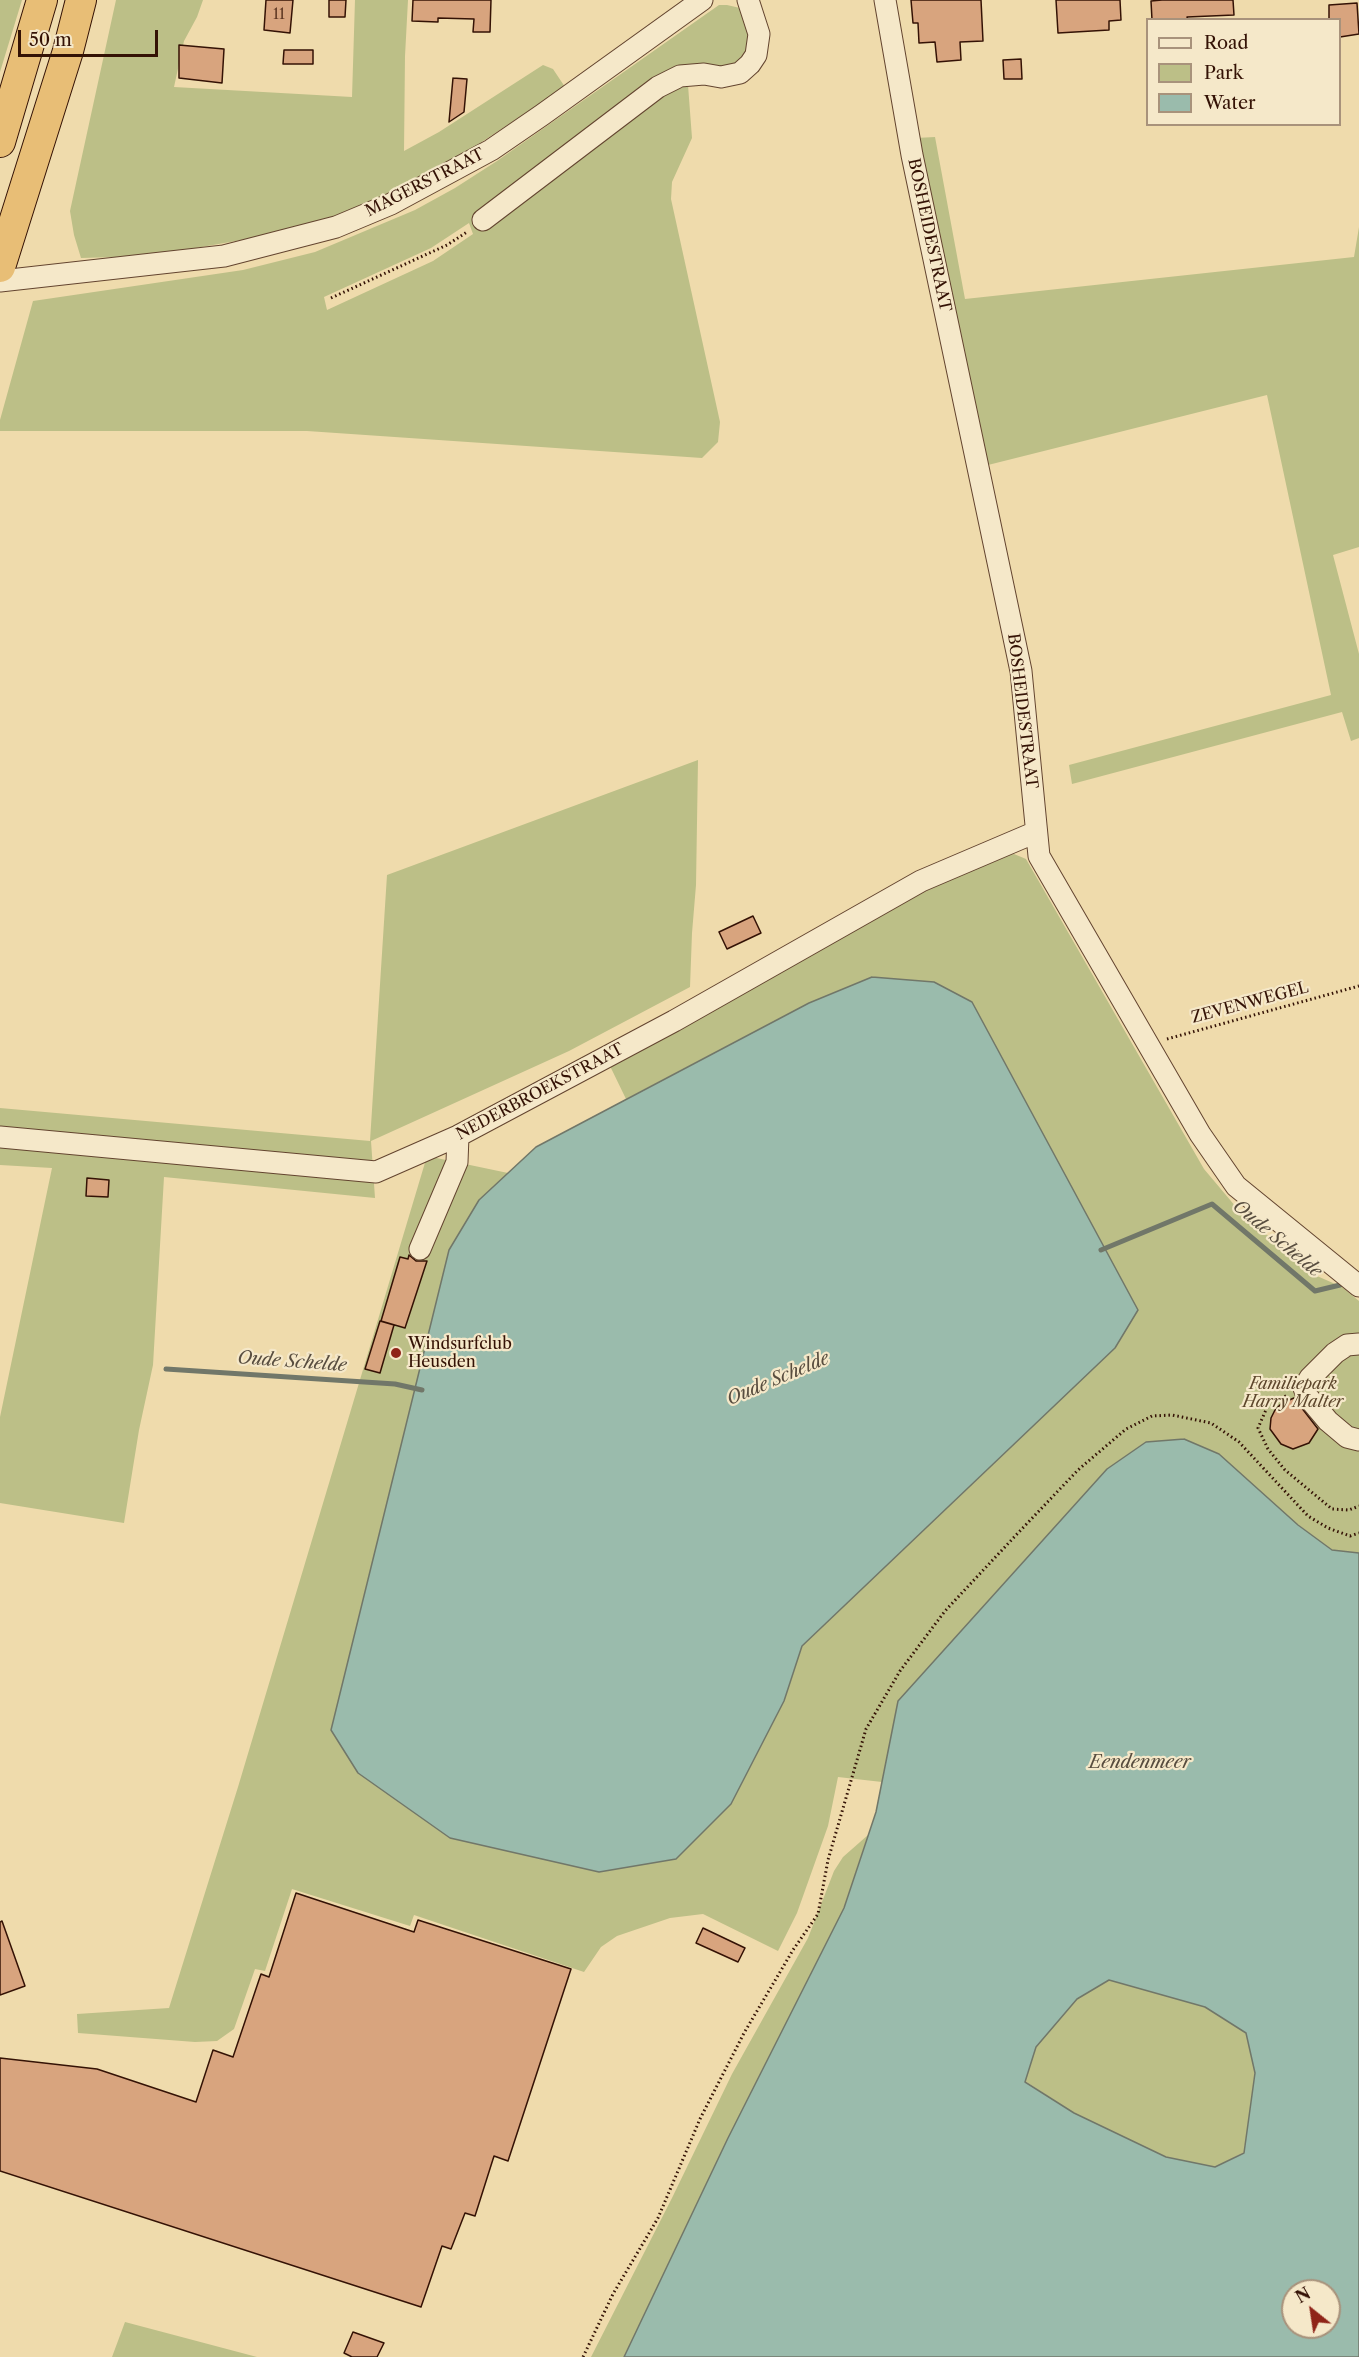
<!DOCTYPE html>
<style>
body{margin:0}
#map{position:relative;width:1359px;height:2357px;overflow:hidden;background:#efdbac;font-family:"Libre Caslon Text",serif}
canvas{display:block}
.legend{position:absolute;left:1146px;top:18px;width:195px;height:108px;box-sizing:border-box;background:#f5e8c9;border:2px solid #a8927b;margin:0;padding:8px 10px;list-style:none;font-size:18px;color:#341205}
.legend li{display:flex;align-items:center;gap:12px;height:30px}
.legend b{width:30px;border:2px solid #a8927b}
.north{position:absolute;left:1281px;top:2279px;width:60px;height:60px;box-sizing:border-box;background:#f5e8c9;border:2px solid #a8927b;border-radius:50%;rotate:330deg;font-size:16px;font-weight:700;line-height:24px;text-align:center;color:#341205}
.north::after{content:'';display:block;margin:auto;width:21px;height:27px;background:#8f2418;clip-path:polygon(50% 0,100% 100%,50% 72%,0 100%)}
.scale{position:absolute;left:18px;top:30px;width:140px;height:27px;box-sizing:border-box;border:3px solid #341205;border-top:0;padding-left:8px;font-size:18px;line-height:21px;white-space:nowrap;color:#341205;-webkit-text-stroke:4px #f5e8c9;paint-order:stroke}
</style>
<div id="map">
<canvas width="1359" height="2357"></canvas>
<ul class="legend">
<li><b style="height:8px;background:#f5e8c9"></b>Road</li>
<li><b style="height:16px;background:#bcbf87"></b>Park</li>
<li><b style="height:16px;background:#9abbac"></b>Water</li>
</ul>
<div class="north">N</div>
<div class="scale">50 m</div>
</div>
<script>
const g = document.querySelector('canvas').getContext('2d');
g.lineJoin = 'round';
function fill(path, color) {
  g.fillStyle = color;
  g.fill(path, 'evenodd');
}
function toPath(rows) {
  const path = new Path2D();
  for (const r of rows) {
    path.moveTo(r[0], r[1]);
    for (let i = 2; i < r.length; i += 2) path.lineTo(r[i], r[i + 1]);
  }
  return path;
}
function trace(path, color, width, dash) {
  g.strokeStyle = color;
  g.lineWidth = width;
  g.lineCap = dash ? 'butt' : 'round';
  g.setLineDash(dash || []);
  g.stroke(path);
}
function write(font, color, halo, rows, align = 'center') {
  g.font = font + ' "Libre Caslon Text",serif';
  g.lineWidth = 4.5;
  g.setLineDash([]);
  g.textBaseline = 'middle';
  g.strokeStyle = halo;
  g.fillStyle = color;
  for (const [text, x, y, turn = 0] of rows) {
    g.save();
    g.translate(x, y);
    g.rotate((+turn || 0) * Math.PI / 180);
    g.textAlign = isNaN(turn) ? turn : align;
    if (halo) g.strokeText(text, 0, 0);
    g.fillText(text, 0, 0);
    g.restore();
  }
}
const green = toPath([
 [0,0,22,0,0,72],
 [116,0,203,0,197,17,184,41,174,87,352,97,355,0,408,0,405,56,404,151,439,132,543,65,553,69,565,87,465,153,389,195,326,219,253,238,150,256,81,258,74,235,70,211],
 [719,5,727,5,740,8,750,20,747,62,663,91,688,85,692,138,672,182,671,199,720,422,718,442,702,458,307,431,0,431,0,420,33,301,243,270,315,252,415,210,455,188,497,161],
 [469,223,473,234,433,261,327,310,324,297,431,248],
 [935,137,965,299,1354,257,1359,227,1359,547,1333,555,1359,654,1359,738,1351,741,1342,712,1072,784,1069,765,1331,695,1267,395,988,465,950,300,916,138],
 [698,760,696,885,692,933,690,987,569,1051,371,1141,375,1198,164,1177,153,1365,139,1430,124,1523,0,1503,0,1417,52,1168,0,1165,0,1108,370,1141,387,875],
 [1014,854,1026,859,1204,1169,1236,1207,1308,1272,1342,1287,1359,1301,1359,1553,1332,1550,1184,1439,1146,1442,1107,1469,898,1701,882,1782,838,1777,828,1826,797,1913,778,1951,703,1914,670,1918,617,1936,601,1947,584,1972,414,1915,410,1926,292,1889,265,1971,255,1969,234,2029,217,2041,195,2042,78,2033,77,2014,169,2008,238,1787,427,1156,508,1173,479,1200,449,1250,331,1730,731,1804,784,1701,802,1646,1115,1348,809,1003,626,1099,610,1066,906,900,991,858],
 [868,1835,844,1908,728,2138,624,2357,591,2357,672,2198,732,2074,808,1938,834,1871,843,1857],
 [1109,1980,1205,2007,1246,2033,1255,2073,1244,2152,1215,2167,1166,2157,1074,2113,1025,2081,1036,2047,1077,1999],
 [125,2322,257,2357,112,2357]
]);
const water = toPath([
 [872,977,934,982,972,1002,1138,1310,1115,1348,802,1646,784,1701,731,1804,676,1859,599,1872,450,1838,358,1773,331,1730,449,1250,479,1200,536,1147,809,1003,872,977],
 [1184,1439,1219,1454,1298,1525,1332,1550,1359,1553,1359,2357,624,2357,728,2138,844,1908,876,1812,898,1701,1107,1469,1146,1442,1184,1439],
 [1109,1980,1205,2007,1246,2033,1255,2073,1244,2153,1215,2167,1166,2157,1074,2113,1025,2082,1036,2047,1077,1999,1109,1980],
 [1293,2291,1329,2291,1329,2327,1293,2327,1293,2291]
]);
const stream = toPath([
 [1101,1250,1212,1204,1315,1291,1340,1285],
 [166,1369,395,1384,422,1390]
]);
const building = toPath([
 [266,0,293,0,290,33,264,30,266,0],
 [329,0,346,0,345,17,329,17,329,0],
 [413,0,491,0,490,32,473,32,474,19,438,18,438,22,412,21,413,0],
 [911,0,981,0,983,41,960,42,961,60,937,62,935,42,919,43,918,23,913,23,911,0],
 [1056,0,1120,0,1121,20,1109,21,1109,30,1058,33,1056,0],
 [1162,0,1233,0,1234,15,1187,17,1188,20,1152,20,1151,1,1162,0],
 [1357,3,1359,34,1340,37,1340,20,1329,20,1329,5,1357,3],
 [179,45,224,49,222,83,179,78,179,45],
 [284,50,313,50,313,64,283,64,284,50],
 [1021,59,1022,79,1004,79,1003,60,1021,59],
 [453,78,467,79,464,112,449,122,453,78],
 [753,916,761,933,727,949,719,932,753,916],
 [87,1178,109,1180,108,1197,86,1196,87,1178],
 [409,1255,416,1261,427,1261,405,1328,381,1321,400,1257,408,1259,409,1255],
 [380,1321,394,1325,380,1373,365,1369,380,1321],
 [1294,1398,1318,1429,1309,1443,1293,1449,1281,1444,1270,1429,1271,1418,1275,1410,1282,1403,1294,1398],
 [296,1893,414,1932,418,1920,571,1969,508,2161,494,2156,475,2216,465,2213,451,2249,442,2246,421,2307,0,2171,0,2058,97,2069,196,2102,213,2050,233,2057,261,1974,269,1977,296,1893],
 [2,1921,25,1986,0,1995,0,1922,2,1921],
 [703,1928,745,1948,738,1962,696,1943,703,1928],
 [353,2332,384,2343,377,2357,352,2357,344,2353,353,2332]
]);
const path = toPath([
 [331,298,447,245,467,232],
 [1167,1039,1359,986],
 [1286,1396,1269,1403,1258,1428,1268,1449,1285,1470,1332,1509,1349,1510,1359,1506],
 [583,2357,613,2294,658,2218,700,2119,744,2033,793,1950,818,1914,828,1860,866,1729,900,1671,945,1611,1018,1533,1078,1470,1126,1429,1152,1416,1172,1415,1211,1423,1239,1442,1308,1516,1328,1528,1350,1536,1359,1533]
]);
const minor = toPath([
 [885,0,912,155,1021,671,1039,856,1200,1134,1236,1186,1359,1286],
 [483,220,658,87,680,76,704,74,721,77,740,73,750,64,756,55,759,34,748,0],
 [0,281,224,256,336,227,391,204,491,150,542,115,702,0],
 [0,1137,376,1172,458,1136,674,1021,921,881,1036,832],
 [420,1249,457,1162,458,1136],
 [1359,1344,1347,1345,1335,1353,1310,1378,1304,1388,1307,1396,1328,1421,1347,1437,1359,1440]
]);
const highway = toPath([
 [0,142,42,0],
 [0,267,68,51,81,0]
]);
const markers = [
 [396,1353,6,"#8f2418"]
];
const numberNames = [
 ["11",279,15]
];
const streetNames = [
 ["MAGERSTRAAT",425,183,-27],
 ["BOSHEIDESTRAAT",929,235,78],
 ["BOSHEIDESTRAAT",1022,711,83],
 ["ZEVENWEGEL",1250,1003,-15],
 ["NEDERBROEKSTRAAT",540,1092,-28]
];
const poiNames = [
 ["Windsurfclub",408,1344],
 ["Heusden",408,1362]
];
const parkNames = [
 ["Familiepark",1293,1384],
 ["Harry Malter",1293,1402]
];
const waterNames = [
 ["Oude Schelde",1277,1239,40],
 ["Oude Schelde",292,1362,4],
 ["Oude Schelde",778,1379,-23],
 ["Eendenmeer",1140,1763]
];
fill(green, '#bcbf87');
fill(water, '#9abbac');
trace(water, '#717769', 1.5);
trace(stream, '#717769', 5);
fill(building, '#d8a47e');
trace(building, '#341205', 1.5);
trace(minor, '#63442f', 23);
trace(highway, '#341205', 32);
trace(path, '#341205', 3, [1.5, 3]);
trace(minor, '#f5e8c9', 21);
trace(highway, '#e8be76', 30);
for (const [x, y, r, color] of markers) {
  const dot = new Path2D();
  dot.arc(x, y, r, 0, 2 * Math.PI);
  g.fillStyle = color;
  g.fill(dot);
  trace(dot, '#f5e8c9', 2);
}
write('14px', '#5d3623', null, numberNames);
write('16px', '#341205', '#f5e8c9', streetNames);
write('16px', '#341205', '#f5e8c9', poiNames, 'left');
write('italic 16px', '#5d462c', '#f5e8c9', parkNames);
write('italic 18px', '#584d3f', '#f5e8c9', waterNames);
</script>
